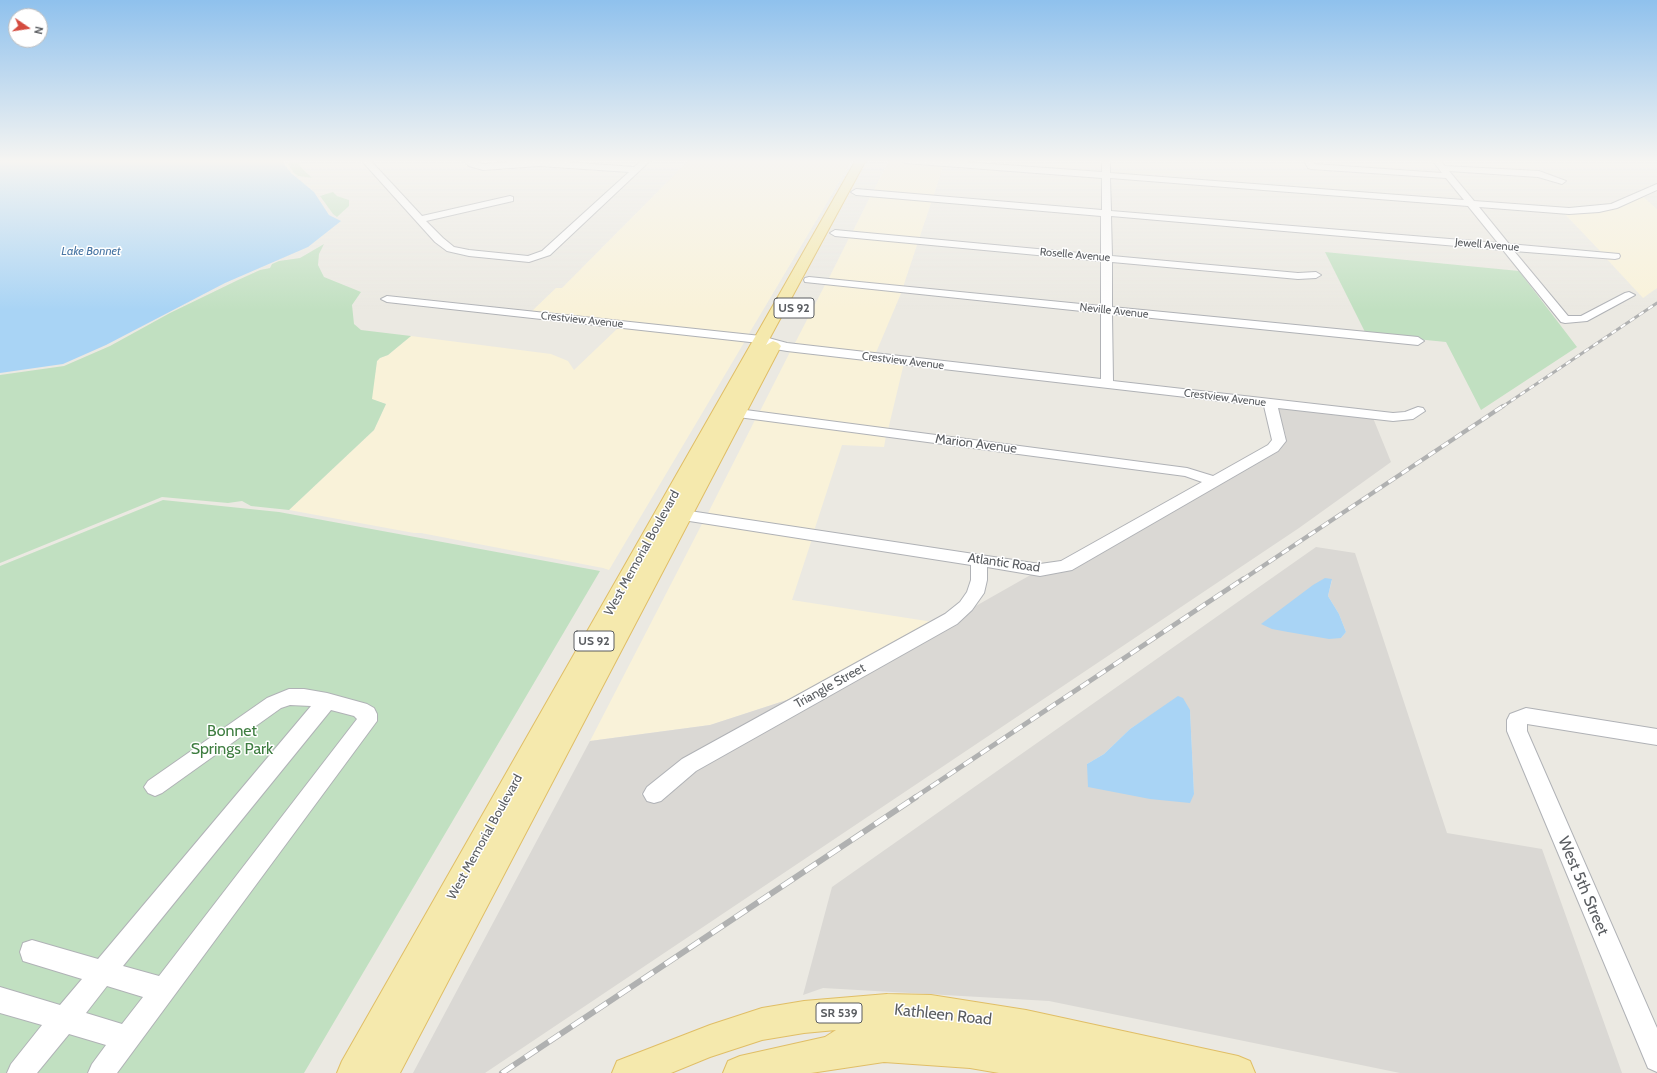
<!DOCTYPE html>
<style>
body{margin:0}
#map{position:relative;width:1657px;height:1073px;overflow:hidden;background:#ebe9e2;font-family:Cabin,sans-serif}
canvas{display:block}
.north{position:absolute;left:8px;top:8px;width:40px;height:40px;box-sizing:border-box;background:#fff;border:1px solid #bdbec0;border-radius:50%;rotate:103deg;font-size:11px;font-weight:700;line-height:16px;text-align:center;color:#5a5d61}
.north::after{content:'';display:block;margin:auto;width:14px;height:18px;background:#d44b3f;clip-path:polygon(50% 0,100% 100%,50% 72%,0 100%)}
</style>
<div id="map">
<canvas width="1657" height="1073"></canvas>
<div class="north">N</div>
</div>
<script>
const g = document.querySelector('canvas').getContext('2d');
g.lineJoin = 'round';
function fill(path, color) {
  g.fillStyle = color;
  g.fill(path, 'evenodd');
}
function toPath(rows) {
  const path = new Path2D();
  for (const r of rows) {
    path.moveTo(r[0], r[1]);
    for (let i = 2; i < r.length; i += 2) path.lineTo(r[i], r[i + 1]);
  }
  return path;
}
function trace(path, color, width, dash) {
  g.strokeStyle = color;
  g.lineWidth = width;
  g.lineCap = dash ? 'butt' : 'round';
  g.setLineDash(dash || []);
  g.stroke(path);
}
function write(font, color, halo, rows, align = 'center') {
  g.font = font + ' Cabin,sans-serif';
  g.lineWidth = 3;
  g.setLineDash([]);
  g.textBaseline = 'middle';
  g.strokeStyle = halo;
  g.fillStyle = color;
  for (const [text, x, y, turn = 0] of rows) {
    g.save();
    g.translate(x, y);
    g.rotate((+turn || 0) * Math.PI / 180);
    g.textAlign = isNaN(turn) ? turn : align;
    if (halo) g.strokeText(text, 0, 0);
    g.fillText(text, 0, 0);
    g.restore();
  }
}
const commercial = toPath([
 [689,160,849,160,851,162,747,337,531,312,556,288,562,288],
 [889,160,975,166,944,164,933,197,873,192],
 [871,195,932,200,919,239,852,233],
 [1642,196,1657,209,1657,288,1643,298,1605,257,1621,258,1618,255,1602,253,1563,212,1589,212],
 [850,236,918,242,903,287,828,280],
 [826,283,902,291,875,355,794,345],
 [619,327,745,341,609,570,603,568,421,533,414,533,289,510,374,430,386,404,371,399,377,361,380,358,388,355,411,336,551,354,568,361,574,370],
 [791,350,873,360,872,362,904,363,888,430,759,413],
 [756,418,886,436,884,447,842,445,814,531,707,515],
 [703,522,812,539,792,600,933,622,793,698,710,725,590,741]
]);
const industrial = toPath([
 [1277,406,1373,418,1391,462,1299,528,485,1073,413,1073,590,741,710,725,793,698,684,759,641,794,654,804,695,770,974,607,1034,573,1055,574,1072,569,1279,450,1285,443,1286,436],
 [1316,547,1355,553,1447,833,1542,849,1622,1073,1400,1073,1049,1001,823,988,803,995,832,887],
 [1332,580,1328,596,1339,614,1346,632,1341,638,1262,624],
 [1190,710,1194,794,1087,764,1104,754,1130,729,1148,717]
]);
const green = toPath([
 [290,160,298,160,300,166,312,178,298,176,294,173,288,164],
 [333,192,337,196,349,200,349,206,337,217,333,214,320,196],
 [324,244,319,254,318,265,324,277,361,292,352,305,354,324,361,330,411,336,388,355,380,358,377,361,372,399,386,404,374,430,289,510,251,506,242,501,228,503,162,497,0,563,0,375,64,366,110,346,170,313,238,280,260,270,270,268,272,264,279,261,300,258],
 [1325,252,1519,271,1577,347,1481,410,1446,342,1366,334],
 [163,500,279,512,600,571,304,1073,0,1073,0,566]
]);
const water = toPath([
 [0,160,281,160,291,173,314,192,329,215,341,221,308,247,225,283,106,345,63,364,0,373],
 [1325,578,1332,579,1328,596,1339,614,1346,632,1341,638,1329,639,1288,632,1272,629,1261,624,1313,585],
 [1178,696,1183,698,1190,710,1194,794,1190,803,1150,799,1088,787,1087,764,1104,754,1130,729]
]);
const minor = toPath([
 [361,160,370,160,422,216,510,196,513,197,513,201,426,221,443,238,454,247,469,250,528,256,542,251,629,172,539,166,483,170,469,166,463,160,472,160,483,164,539,160,634,167,642,160,651,160,550,255,529,262,469,256,447,251,435,242,361,160],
 [901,160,936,160,1102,172,1102,160,1110,160,1110,173,1464,200,1446,178,1311,169,1308,168,1304,160,1312,160,1314,164,1442,173,1432,160,1440,160,1445,166,1539,171,1566,181,1562,184,1538,177,1449,171,1474,201,1569,208,1611,204,1657,184,1657,190,1617,208,1599,212,1569,214,1479,207,1509,244,1619,254,1620,256,1619,258,1615,259,1514,251,1568,316,1581,316,1625,293,1629,292,1635,295,1587,321,1565,323,1561,322,1503,250,1111,216,1112,256,1298,273,1316,272,1321,275,1316,278,1298,279,1112,262,1112,307,1418,337,1424,341,1418,345,1112,314,1113,381,1393,413,1405,412,1418,407,1423,408,1425,411,1413,419,1393,421,1278,408,1286,441,1278,451,1072,570,1040,576,987,567,987,580,984,593,972,610,957,624,696,771,661,801,654,803,647,801,643,794,647,787,682,759,945,614,960,602,967,592,971,580,971,565,683,520,677,519,675,515,677,511,683,510,1040,564,1061,561,1202,482,1185,476,738,417,733,416,731,413,733,410,738,409,1187,468,1213,476,1268,445,1272,440,1264,406,787,351,769,348,759,343,387,302,381,299,387,296,761,336,787,343,1101,379,1101,313,805,282,804,280,805,278,809,277,1101,306,1101,261,835,236,830,233,835,230,1101,255,1101,216,856,195,851,192,856,189,1102,210,1102,178,905,163,901,160],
 [1110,178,1468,206,1498,243,1111,211,1110,178],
 [289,689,304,689,327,693,367,704,374,708,377,714,377,721,117,1073,88,1073,92,1064,106,1045,69,1034,37,1073,7,1073,11,1064,42,1025,0,1013,0,987,60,1005,82,979,23,961,20,952,23,943,32,940,98,959,311,706,290,705,281,708,162,793,155,796,148,793,144,787,148,781,267,698,289,689],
 [331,710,354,716,357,719,159,976,123,966,331,710],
 [107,986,143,997,122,1024,86,1013,107,986],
 [1526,708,1657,729,1657,745,1527,724,1527,731,1657,1028,1657,1072,1648,1068,1507,731,1507,720,1510,714,1526,708]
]);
const major = toPath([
 [856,160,866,160,766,345,773,341,778,343,781,346,400,1073,337,1073,342,1061,856,160],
 [887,994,931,995,1026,1010,1238,1056,1250,1061,1255,1073,999,1073,970,1068,884,1062,811,1073,723,1073,728,1061,740,1056,825,1037,836,1030,804,1033,762,1040,710,1057,671,1073,612,1073,617,1061,710,1025,762,1008,804,1001,887,994]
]);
const railFar3 = toPath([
 [1502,407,1657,303]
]);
const railFar2 = toPath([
 [1242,580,1503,406]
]);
const railFar1 = toPath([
 [914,798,1243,579]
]);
const rail = toPath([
 [502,1073,916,797]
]);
const farStreetnames = [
 ["Jewell Avenue",1487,245,5],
 ["Roselle Avenue",1075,255,5],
 ["Neville Avenue",1114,311,6],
 ["Crestview Avenue",582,320,6],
 ["Crestview Avenue",903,361,7],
 ["Crestview Avenue",1225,398,7]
];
const farWaternames = [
 ["Lake Bonnet",91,251]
];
const shields = [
 [794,308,40],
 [594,641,40],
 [839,1013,46]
];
const shieldNames = [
 ["US 92",794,308],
 ["US 92",594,641],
 ["SR 539",839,1013]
];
const streetNames = [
 ["Marion Avenue",976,444,7],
 ["West Memorial Boulevard",642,553,-61],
 ["Atlantic Road",1004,563,8],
 ["Triangle Street",830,686,-29],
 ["West Memorial Boulevard",485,837,-61]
];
const nearParknames = [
 ["Bonnet",232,731],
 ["Springs Park",232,749]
];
const nearStreetnames = [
 ["West 5th Street",1583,886,67],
 ["Kathleen Road",943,1015,6]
];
fill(commercial, '#f9f2d9');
fill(industrial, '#dad8d4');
fill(green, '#c1e0c1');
fill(water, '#a9d4f5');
trace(minor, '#b0b2b6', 2);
trace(major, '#e0be66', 2);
fill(minor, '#fff');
fill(major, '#f5e9ad');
trace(railFar3, '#b0b1b1', 3);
trace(railFar2, '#b0b1b1', 4.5);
trace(railFar1, '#b0b1b1', 5);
trace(rail, '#b0b1b1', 6);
trace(railFar3, '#fff', 2, [5.5]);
trace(railFar2, '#fff', 3, [8]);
trace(railFar1, '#fff', 3.5, [10]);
trace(rail, '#fff', 4.5, [14]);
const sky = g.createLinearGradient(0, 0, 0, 310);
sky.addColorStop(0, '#8fc1ed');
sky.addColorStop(0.52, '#f6f5f2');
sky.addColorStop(1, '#f6f5f200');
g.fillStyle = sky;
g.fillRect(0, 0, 1657, 310);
write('11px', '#5a5d61', '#fff', farStreetnames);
write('italic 12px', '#4976a4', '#fff', farWaternames);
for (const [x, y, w] of shields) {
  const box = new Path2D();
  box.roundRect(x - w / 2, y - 10, w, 20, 3);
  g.fillStyle = '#fff';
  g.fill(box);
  trace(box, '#5a5d61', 1);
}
write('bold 12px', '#5a5d61', null, shieldNames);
write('13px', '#5a5d61', '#fff', streetNames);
write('16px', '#3e7d40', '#fff', nearParknames);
write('16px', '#5a5d61', '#fff', nearStreetnames);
</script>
